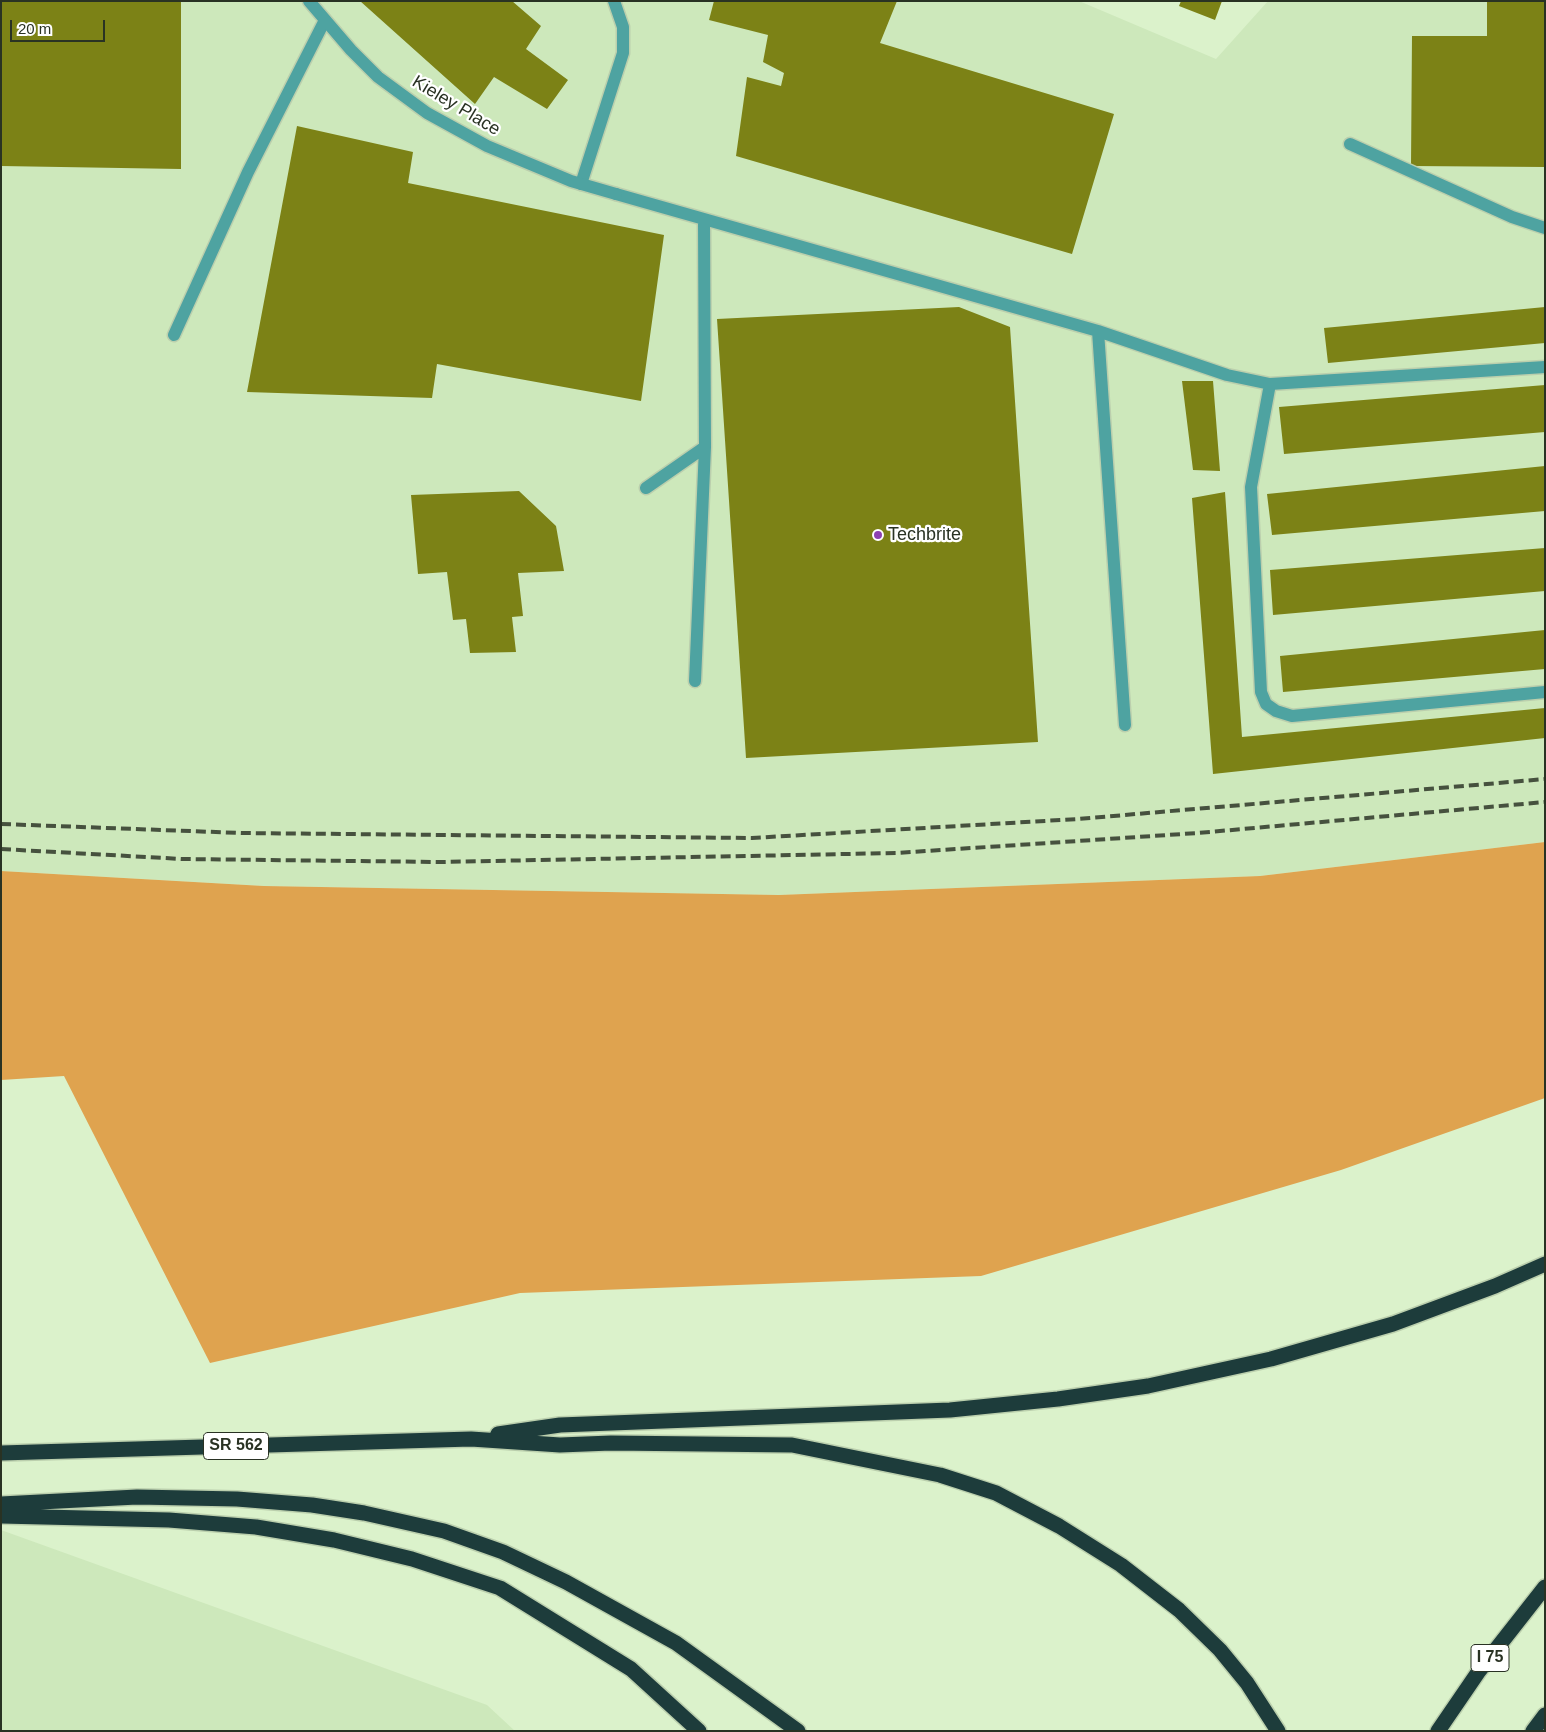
<!DOCTYPE html>
<style>
body{margin:0}
#map{position:relative;width:1546px;height:1732px;overflow:hidden;background:#dbf2cb;font-family:Arial,sans-serif}
canvas{display:block}
.frame{position:absolute;inset:0;border:2px solid #293223;pointer-events:none}
.scale{position:absolute;left:10px;top:20px;width:95px;height:22px;box-sizing:border-box;border:2px solid #293223;border-top:0;padding-left:6px;font-size:15px;line-height:18px;white-space:nowrap;color:#293223;-webkit-text-stroke:4px #fff;paint-order:stroke}
</style>
<div id="map">
<canvas width="1546" height="1732"></canvas>
<div class="frame"></div>
<div class="scale">20 m</div>
</div>
<script>
const g = document.querySelector('canvas').getContext('2d');
g.lineJoin = 'round';
function fill(path, color) {
  g.fillStyle = color;
  g.fill(path, 'evenodd');
}
function toPath(rows) {
  const path = new Path2D();
  for (const r of rows) {
    path.moveTo(r[0], r[1]);
    for (let i = 2; i < r.length; i += 2) path.lineTo(r[i], r[i + 1]);
  }
  return path;
}
function trace(path, color, width, dash) {
  g.strokeStyle = color;
  g.lineWidth = width;
  g.lineCap = dash ? 'butt' : 'round';
  g.setLineDash(dash || []);
  g.stroke(path);
}
function write(font, color, halo, rows, align = 'center') {
  g.font = font + ' Arial,sans-serif';
  g.lineWidth = 4.5;
  g.setLineDash([]);
  g.textBaseline = 'middle';
  g.strokeStyle = halo;
  g.fillStyle = color;
  for (const [text, x, y, turn = 0] of rows) {
    g.save();
    g.translate(x, y);
    g.rotate((+turn || 0) * Math.PI / 180);
    g.textAlign = isNaN(turn) ? turn : align;
    if (halo) g.strokeText(text, 0, 0);
    g.fillText(text, 0, 0);
    g.restore();
  }
}
const built = toPath([
 [1,1,1079,1,1216,59,1268,1,1545,1,1545,842,1260,876,779,895,264,886,1,871],
 [1,1530,487,1705,515,1731,1,1731]
]);
const forest = toPath([
 [1545,842,1545,1098,1341,1170,981,1276,520,1293,210,1363,64,1076,1,1080,1,871,264,886,779,895,1260,876]
]);
const building = toPath([
 [1,1,181,1,181,169,1,166],
 [360,1,512,1,541,26,526,49,568,80,547,109,494,77,475,104],
 [714,1,897,1,880,43,1114,114,1072,254,736,156,747,77,781,86,784,73,763,62,768,35,709,20],
 [1181,1,1222,1,1215,20,1179,6],
 [1487,1,1545,1,1545,167,1411,166,1412,36,1487,36],
 [297,126,413,152,408,183,664,235,641,401,437,364,432,398,247,392],
 [959,307,1010,327,1038,742,746,758,717,319],
 [1545,307,1545,343,1328,363,1324,328],
 [1182,381,1213,381,1220,471,1193,470],
 [1545,385,1545,432,1284,454,1279,407],
 [1545,466,1545,511,1272,535,1267,494],
 [519,491,556,526,564,571,518,573,523,616,512,617,516,652,470,653,466,619,453,620,447,572,418,574,411,495],
 [1225,492,1242,737,1545,708,1545,738,1213,774,1192,498],
 [1545,548,1545,591,1273,615,1270,570],
 [1545,630,1545,669,1283,692,1280,656]
]);
const lane = toPath([
 [1350,144,1512,217,1545,228],
 [581,184,623,53,623,27,614,1],
 [616,194,1098,331,1125,725],
 [1098,331,1227,375,1270,384,1545,367],
 [174,335,248,172,325,20],
 [1270,384,1251,487,1261,692,1266,704,1276,711,1292,716,1545,692],
 [646,488,705,447,704,220],
 [695,681,705,447]
]);
const street = toPath([
 [309,1,351,50,378,77,427,113,487,146,571,181,616,194]
]);
const highway = toPath([
 [498,1434,560,1425,950,1410,1058,1399,1148,1386,1271,1359,1393,1324,1495,1286,1545,1264],
 [1,1453,471,1439,560,1445,611,1443,792,1445,940,1475,996,1493,1059,1526,1121,1565,1179,1610,1220,1650,1247,1683,1278,1731],
 [1,1504,137,1497,237,1499,312,1505,364,1513,444,1531,503,1552,566,1582,676,1643,798,1731],
 [1,1516,169,1520,256,1527,334,1540,412,1559,500,1588,631,1669,699,1731],
 [1438,1731,1479,1671,1545,1587],
 [1533,1731,1545,1715]
]);
const rail = toPath([
 [1,824,242,833,752,838,1078,819,1545,779],
 [1,849,182,859,440,862,897,853,1198,833,1545,802]
]);
const markers = [
 [878,535,5,"#8d41b2"]
];
const shields = [
 [236,1446,65],
 [1490,1658,38]
];
const shieldNames = [
 ["SR 562",236,1446],
 ["I 75",1490,1658]
];
const streetNames = [
 ["Kieley Place",456,106,31]
];
const poiNames = [
 ["Techbrite",888,535]
];
fill(built, '#cde8bb');
fill(forest, '#dfa34f');
fill(building, '#7c8216');
trace(lane, '#bbcfad', 15);
trace(street, '#bbcfad', 15);
trace(highway, '#bbcfad', 18);
trace(lane, '#4ea3a1', 12);
trace(street, '#4ea3a1', 12);
trace(highway, '#1d3c3b', 15);
trace(rail, '#46513e', 4, [10, 5]);
for (const [x, y, r, color] of markers) {
  const dot = new Path2D();
  dot.arc(x, y, r, 0, 2 * Math.PI);
  g.fillStyle = color;
  g.fill(dot);
  trace(dot, '#fff', 2);
}
for (const [x, y, w] of shields) {
  const box = new Path2D();
  box.roundRect(x - w / 2, y - 13.5, w, 27, 4);
  g.fillStyle = '#fff';
  g.fill(box);
  trace(box, '#293223', 1);
}
write('bold 16px', '#293223', null, shieldNames);
write('18px', '#293223', '#fff', streetNames);
write('18px', '#293223', '#fff', poiNames, 'left');
</script>
